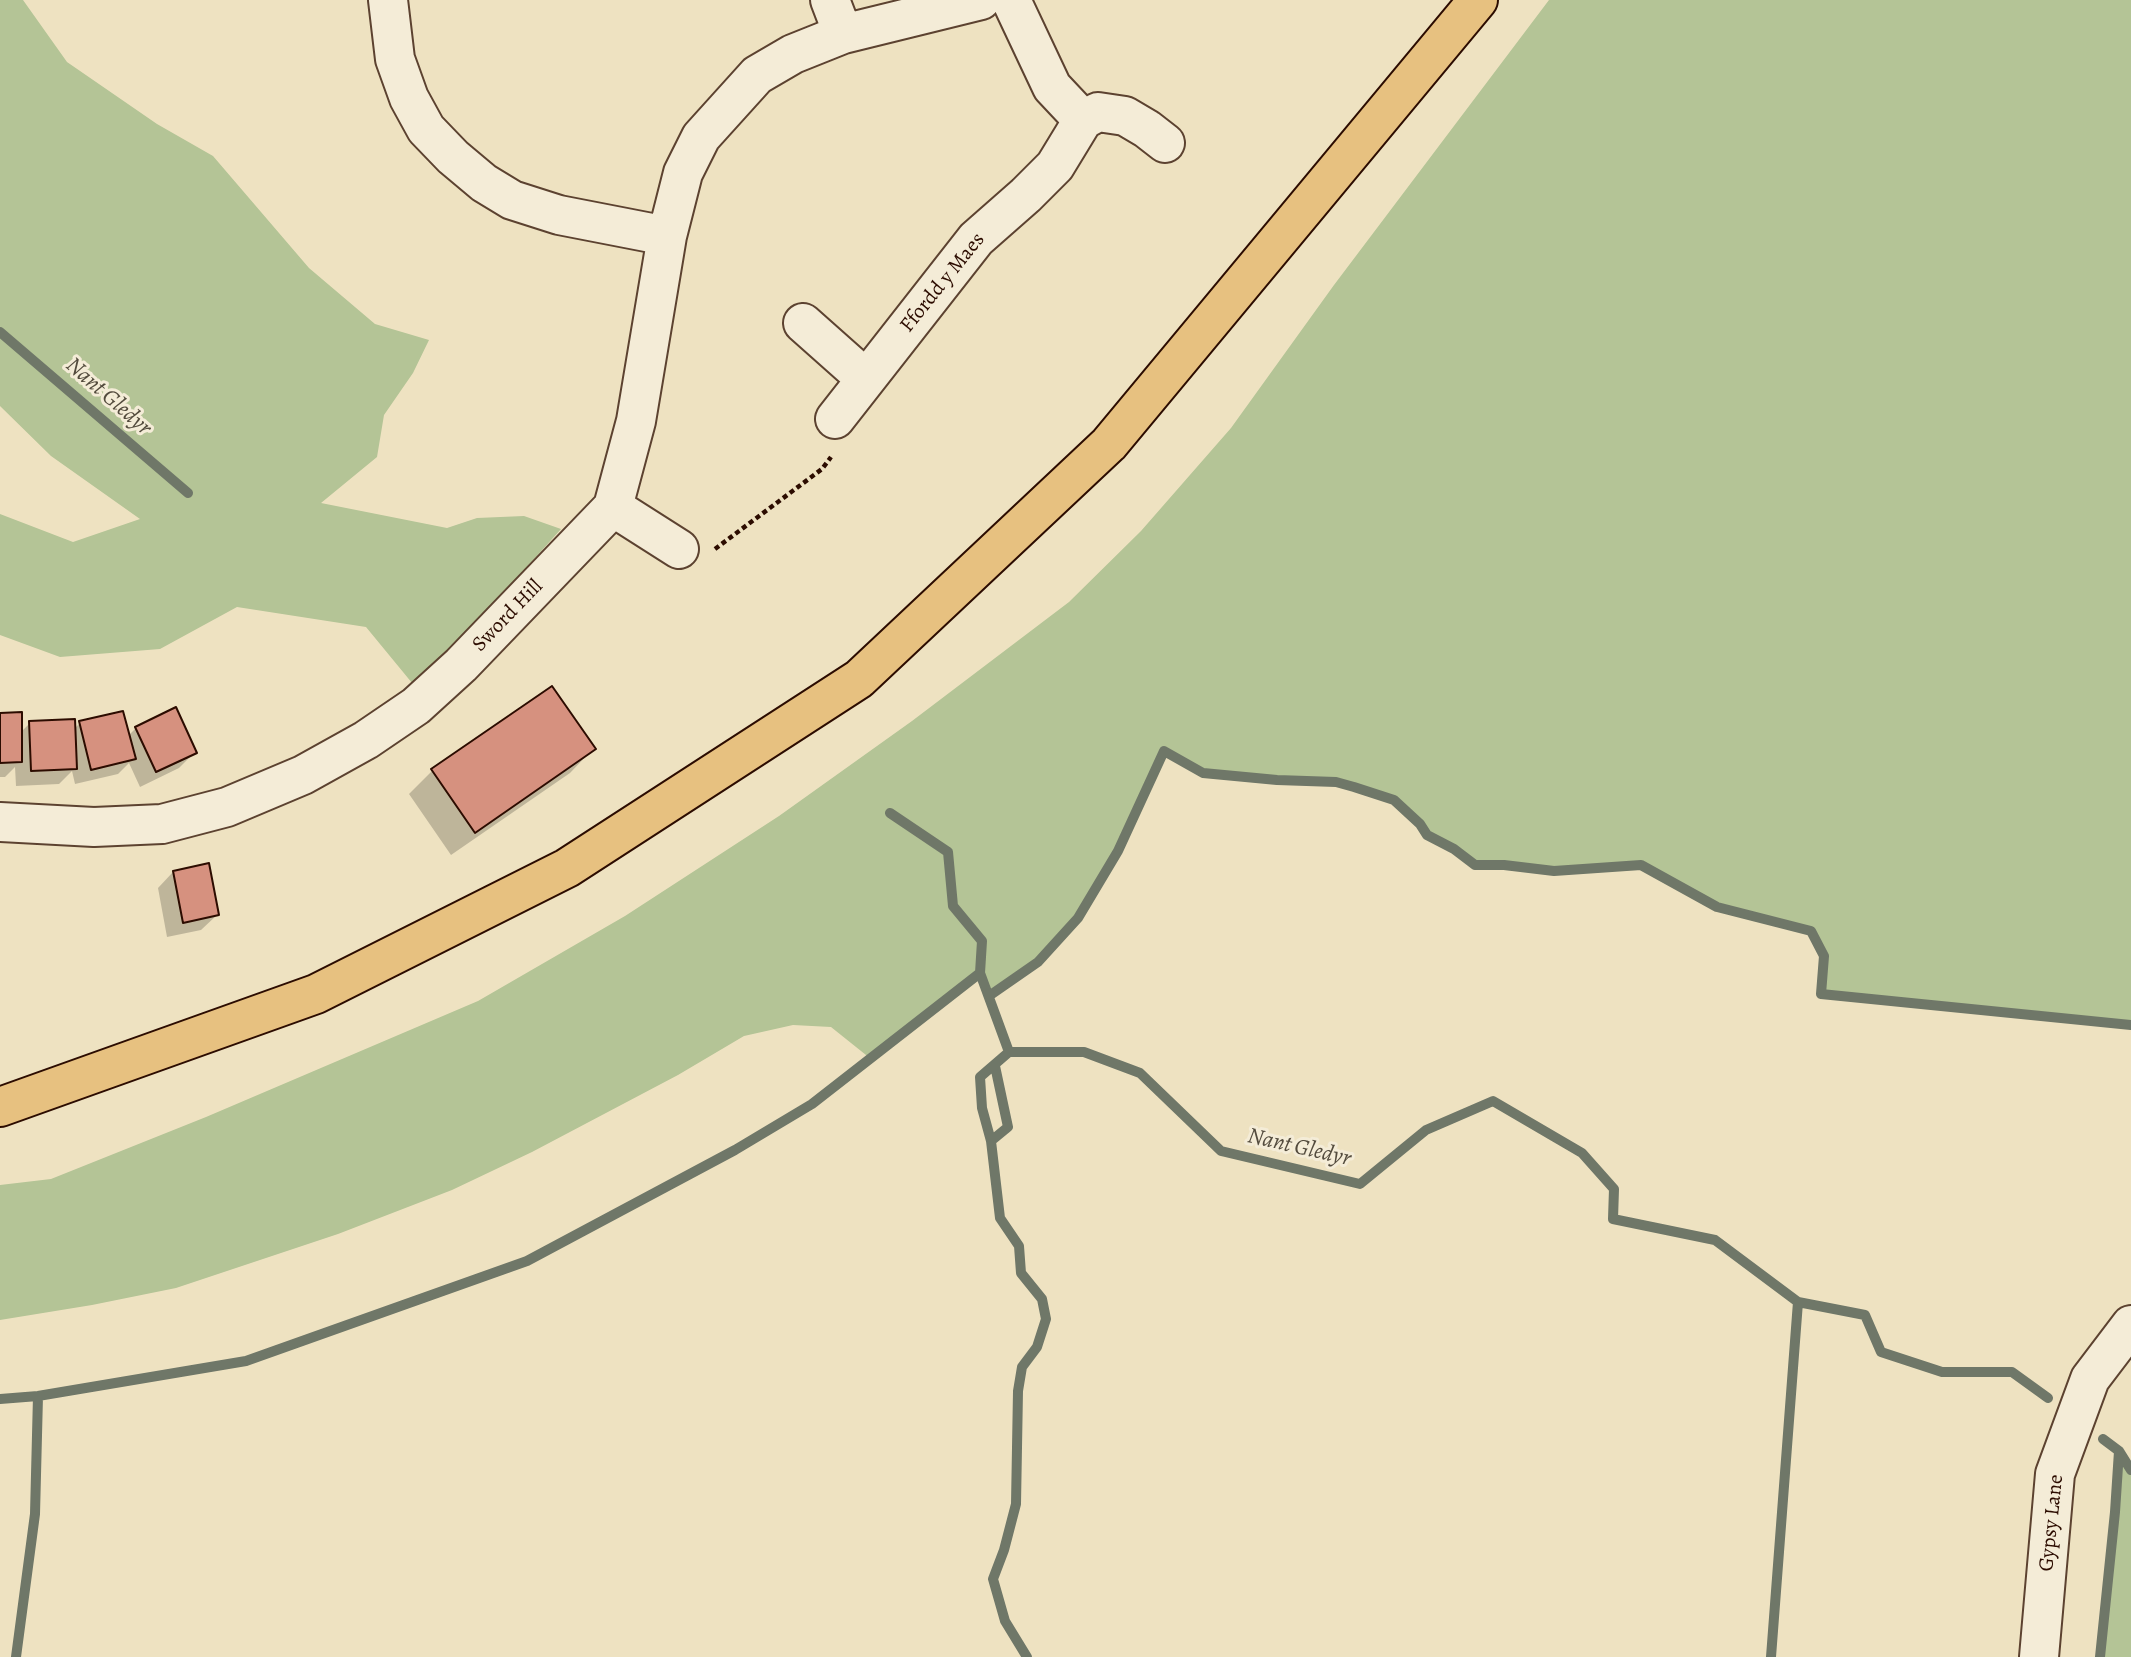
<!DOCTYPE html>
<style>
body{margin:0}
canvas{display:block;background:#eee2c1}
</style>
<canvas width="2131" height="1657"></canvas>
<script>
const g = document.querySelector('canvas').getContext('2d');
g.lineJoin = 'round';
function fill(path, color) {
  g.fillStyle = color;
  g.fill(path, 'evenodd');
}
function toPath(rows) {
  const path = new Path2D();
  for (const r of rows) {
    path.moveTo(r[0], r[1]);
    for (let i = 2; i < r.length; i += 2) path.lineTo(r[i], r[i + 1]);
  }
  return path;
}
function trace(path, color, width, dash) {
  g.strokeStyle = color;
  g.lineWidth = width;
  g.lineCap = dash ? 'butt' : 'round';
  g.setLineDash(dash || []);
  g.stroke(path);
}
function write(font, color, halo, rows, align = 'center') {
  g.font = font + ' Alegreya,serif';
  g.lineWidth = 6;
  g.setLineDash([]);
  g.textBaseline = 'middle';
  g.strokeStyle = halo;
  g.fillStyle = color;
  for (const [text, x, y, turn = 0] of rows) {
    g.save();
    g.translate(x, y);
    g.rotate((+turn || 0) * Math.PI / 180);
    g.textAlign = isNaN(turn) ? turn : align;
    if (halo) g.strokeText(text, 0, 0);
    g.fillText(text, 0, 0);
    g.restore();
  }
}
const green = toPath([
 [0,0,23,0,67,62,157,124,213,156,309,268,375,324,429,340,413,373,384,415,377,457,321,503,447,528,477,518,524,516,561,529,417,689,366,627,237,607,160,649,60,657,0,635,0,514,73,542,140,519,51,456,0,406],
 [1549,0,2131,0,2131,1025,1821,994,1824,956,1811,931,1717,907,1641,865,1554,871,1504,865,1475,865,1454,849,1427,835,1420,824,1394,800,1355,787,1336,782,1277,780,1203,773,1164,751,1118,851,1078,918,1038,962,989,996,979,973,871,1059,831,1027,793,1025,744,1036,678,1075,532,1152,452,1190,338,1234,176,1288,92,1305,0,1320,0,1185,51,1179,206,1117,478,1001,625,916,779,816,912,721,1069,602,1141,531,1231,428,1334,285],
 [2119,1451,2131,1470,2131,1657,2100,1657,2115,1512]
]);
const shadow = toPath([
 [551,688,593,749,570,773,451,855,409,794,432,771],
 [0,714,20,733,30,723,74,729,80,723,128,736,136,728,195,752,179,768,140,787,129,763,118,774,75,784,72,771,59,784,16,786,15,767,5,777,0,777],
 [173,872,217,915,201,930,167,937,158,888]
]);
const stream = toPath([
 [0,332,188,493],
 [890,813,948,852,953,906,982,941,980,973,1009,1052,1084,1052,1140,1073,1221,1151,1360,1184,1426,1130,1493,1101,1582,1153,1614,1189,1613,1219,1715,1240,1798,1302,1865,1315,1881,1352,1942,1372,2012,1372,2048,1398],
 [989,996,1038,962,1078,918,1118,851,1164,751,1203,773,1277,780,1336,782,1354,787,1394,800,1420,824,1427,835,1454,849,1475,865,1504,865,1554,871,1641,865,1717,907,1811,931,1824,956,1821,994,2131,1025],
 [1009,1052,980,1077,982,1108,991,1141,1000,1218,1019,1246,1021,1273,1042,1299,1046,1319,1037,1347,1022,1367,1018,1391,1016,1504,1004,1550,993,1579,1005,1621,1027,1657],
 [991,1141,1008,1127,995,1066],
 [0,1399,38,1396,246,1361,527,1261,735,1150,812,1104,980,973],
 [2103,1439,2119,1451,2131,1470],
 [16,1657,35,1514,38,1396],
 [1771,1657,1798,1302],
 [2100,1657,2115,1512,2119,1451]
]);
const building = toPath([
 [552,686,596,749,475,833,431,769,552,686],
 [176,707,197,753,156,772,135,727,176,707],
 [123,711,136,759,91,770,79,721,123,711],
 [22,712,22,762,0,763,0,713,22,712],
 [75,719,77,769,31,771,29,721,75,719],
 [209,863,219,915,183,923,173,871,209,863]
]);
const path = toPath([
 [715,549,822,469,831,457]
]);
const minor = toPath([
 [388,0,395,59,409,98,426,129,453,157,484,183,512,200,559,215,667,236],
 [830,0,843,34],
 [1011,0,1052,87,1083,120],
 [803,323,866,379],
 [835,419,976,239,1026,195,1055,166,1083,120,1098,112,1125,116,1147,129,1165,143],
 [613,507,679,549],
 [0,822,94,827,162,824,227,807,303,775,366,740,416,706,461,665,613,507,636,421,667,236,683,173,701,137,757,75,793,54,843,34,981,0],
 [2039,1657,2055,1474,2090,1379,2131,1325]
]);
const major = toPath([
 [0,1107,316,994,567,868,859,679,1109,444,1478,0]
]);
const streetNames = [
 ["Ffordd y Maes",943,283,-51],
 ["Sword Hill",508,616,-46],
 ["Gypsy Lane",2052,1523,-84]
];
const waterNames = [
 ["Nant Gledyr",108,397,41],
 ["Nant Gledyr",1299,1148,13]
];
fill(green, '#b4c496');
fill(shadow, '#0003');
trace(stream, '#6f7768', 10);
fill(building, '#d6917f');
trace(building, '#2c0c00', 2);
trace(minor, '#5c4230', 42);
trace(major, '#2c0c00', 42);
trace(path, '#2c0c00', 4.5, [5, 3.5]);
trace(minor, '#f4ecd7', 38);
trace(major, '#e7c180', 38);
write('21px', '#2c0c00', '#f4ecd7', streetNames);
write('italic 23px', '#534b3d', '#f4ecd7', waterNames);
</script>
